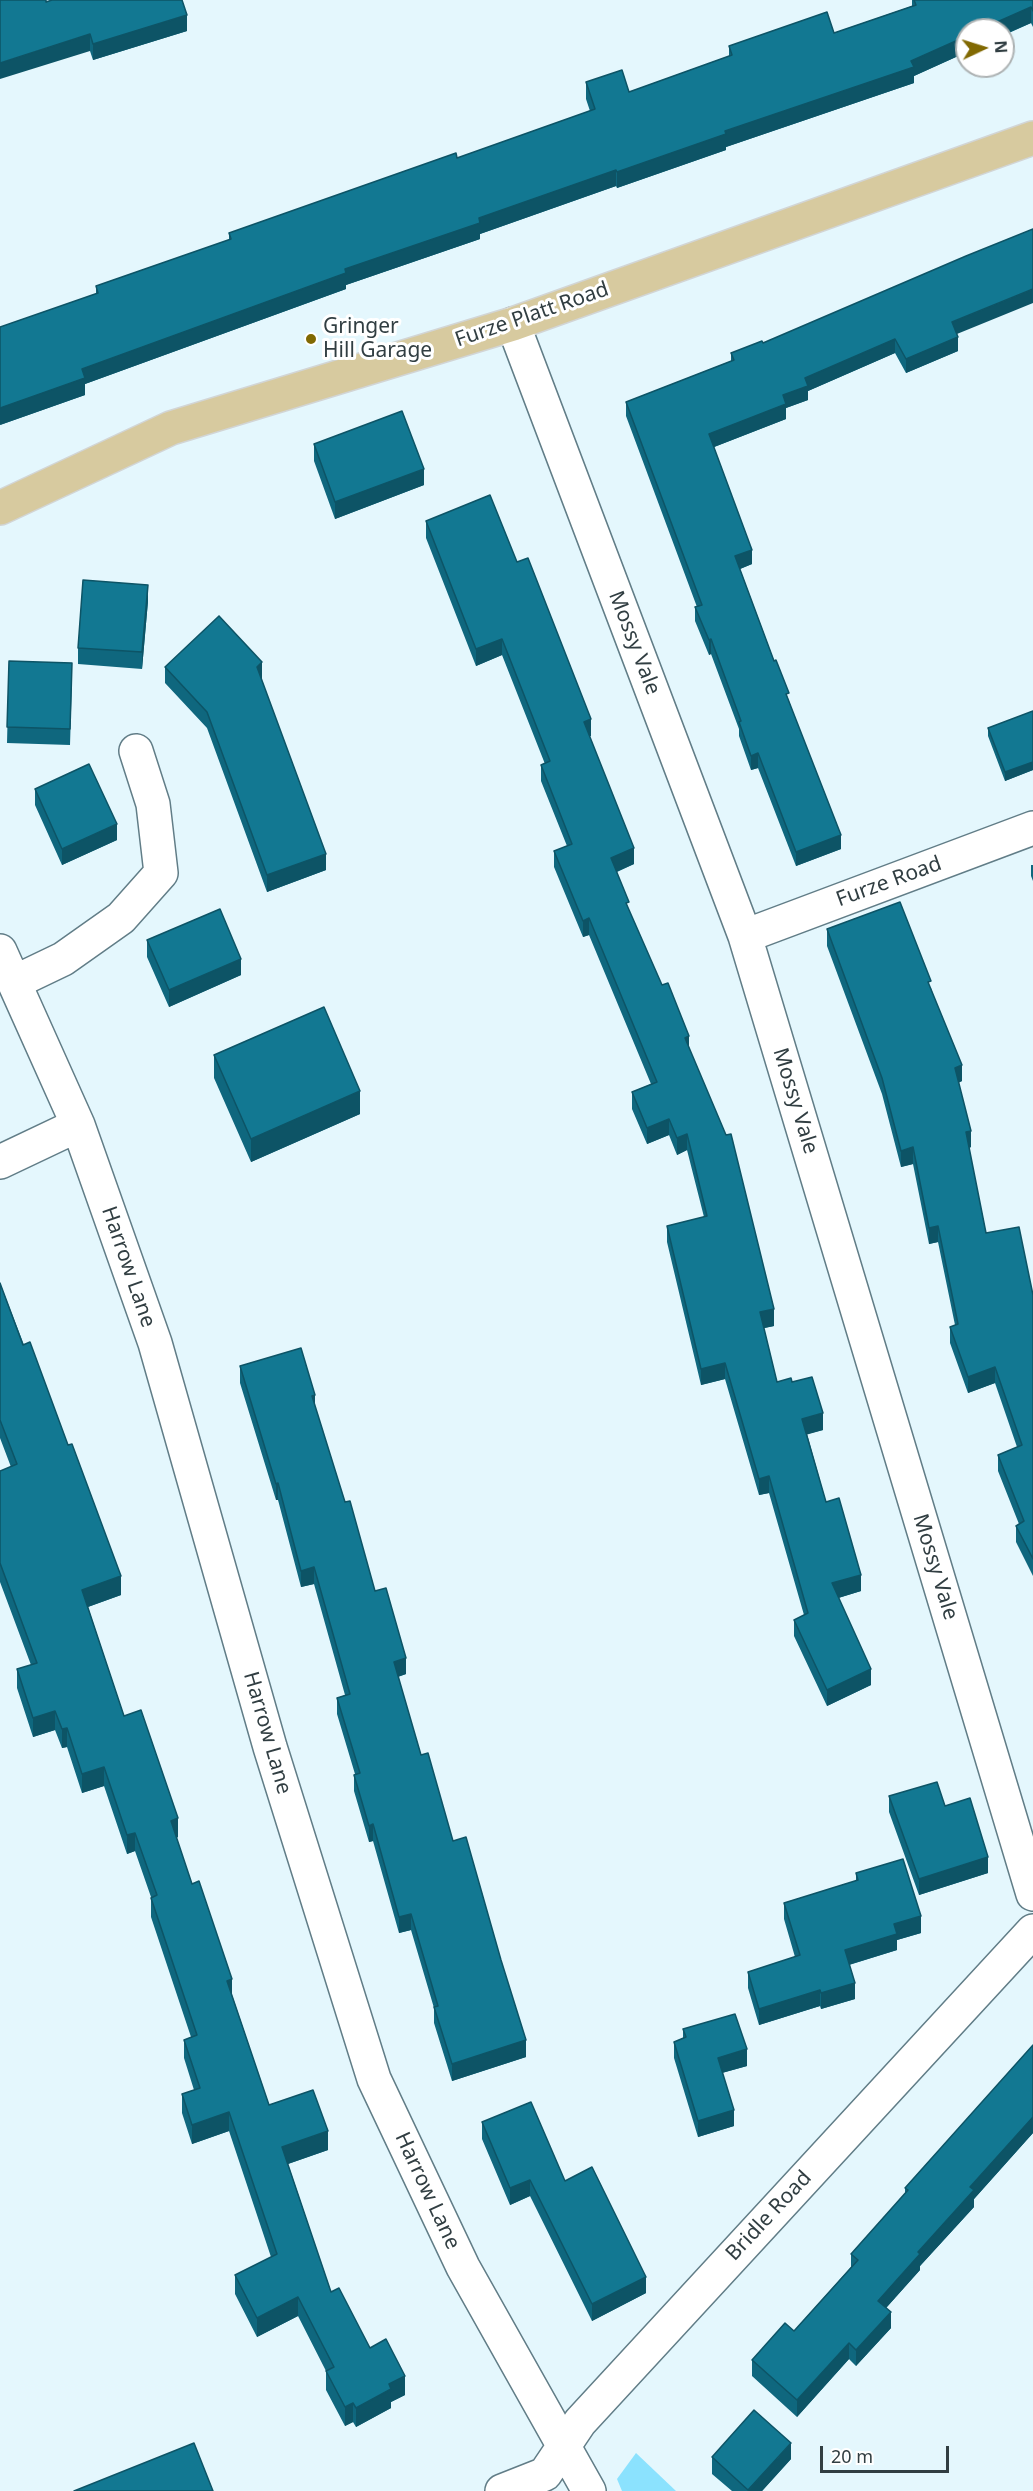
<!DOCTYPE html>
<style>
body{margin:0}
#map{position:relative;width:1033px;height:2491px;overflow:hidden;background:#e4f7fd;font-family:"Noto Sans",sans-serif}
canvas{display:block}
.north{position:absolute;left:955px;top:18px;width:60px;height:60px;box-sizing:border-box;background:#fff;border:2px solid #adb2b3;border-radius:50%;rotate:86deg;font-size:16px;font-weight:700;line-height:24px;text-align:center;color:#313e42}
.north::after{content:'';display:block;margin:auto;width:21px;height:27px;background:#816902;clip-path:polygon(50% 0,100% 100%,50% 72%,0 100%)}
.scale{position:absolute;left:820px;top:2446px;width:129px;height:27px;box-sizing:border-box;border:3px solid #313e42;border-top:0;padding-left:8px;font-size:18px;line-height:21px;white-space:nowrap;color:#313e42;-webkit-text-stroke:4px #fff;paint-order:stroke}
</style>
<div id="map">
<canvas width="1033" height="2491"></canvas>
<div class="north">N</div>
<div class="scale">20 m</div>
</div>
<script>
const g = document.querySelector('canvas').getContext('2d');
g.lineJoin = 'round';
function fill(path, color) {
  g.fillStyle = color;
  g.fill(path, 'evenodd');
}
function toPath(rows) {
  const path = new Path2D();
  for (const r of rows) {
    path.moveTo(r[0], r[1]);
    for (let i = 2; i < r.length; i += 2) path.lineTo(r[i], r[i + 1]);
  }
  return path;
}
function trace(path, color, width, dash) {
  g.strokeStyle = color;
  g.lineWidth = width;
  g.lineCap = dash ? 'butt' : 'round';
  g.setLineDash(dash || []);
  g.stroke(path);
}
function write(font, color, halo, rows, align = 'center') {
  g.font = font + ' "Noto Sans",sans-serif';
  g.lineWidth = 6;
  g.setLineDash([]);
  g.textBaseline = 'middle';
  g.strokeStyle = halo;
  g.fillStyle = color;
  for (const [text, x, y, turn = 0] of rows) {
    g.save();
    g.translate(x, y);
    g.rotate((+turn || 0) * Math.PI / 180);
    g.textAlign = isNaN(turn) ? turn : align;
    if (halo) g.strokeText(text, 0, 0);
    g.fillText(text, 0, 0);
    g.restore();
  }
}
const green = toPath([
 [636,2453,676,2491,622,2491,617,2479]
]);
const minor = toPath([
 [513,324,745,936,1033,1894],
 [745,936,1033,828],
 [0,951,78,1125,155,1343,270,1747,374,2079,463,2267,589,2491],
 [15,982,63,959,121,918,161,873,153,804,136,751],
 [0,1162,78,1125],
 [502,2491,545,2474,580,2422,1033,1931]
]);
const primary = toPath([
 [0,508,171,428,513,324,1033,138]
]);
const wall = toPath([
 [912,0,1033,0,1033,27,1031,23,914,76,914,83,726,147,726,150,617,188,616,186,480,234,480,239,346,285,346,289,85,384,85,395,0,425,96,294,96,286,229,240,229,233,457,158,590,111,586,99,586,82,629,92,729,56,729,46,834,33,912,6],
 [46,2,187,31,93,60,90,51],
 [957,334,958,351,906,373,895,353,808,391,808,400,786,408,786,419,714,447,752,564,740,569,789,701,841,849,796,866,758,768,751,770,739,736,739,729,711,654,709,655,695,621,695,607,697,607,626,416,626,402,731,361,731,353,763,343],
 [314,444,424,485,335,519,314,461],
 [426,521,517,562,591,736,589,736,634,864,617,872,629,911,689,1048,774,1326,764,1328,777,1382,792,1382,823,1430,807,1434,826,1502,861,1591,838,1598,871,1685,827,1706,794,1636,794,1620,804,1615,769,1493,759,1495,725,1379,701,1385,667,1242,667,1226,704,1217,687,1150,677,1155,669,1135,647,1144,632,1109,632,1092,651,1084,589,935,583,937,554,867,554,851,567,846,541,781,541,765,545,764,502,655,476,666,426,538],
 [148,601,142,669,78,664,78,648],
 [9,661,72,679,70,745,7,743],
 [165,667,262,678,261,679,326,870,267,892,207,728,165,683],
 [1033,711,1033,770,1005,781,988,736,988,728],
 [35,789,117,840,62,865,35,805],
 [1031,865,1033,865,1033,881,1031,876],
 [827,929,931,988,962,1081,958,1083,971,1147,969,1148,986,1233,1033,1295,1033,1576,1016,1542,1016,1526,1019,1524,998,1471,998,1455,1017,1447,995,1383,968,1393,950,1343,950,1327,955,1325,938,1242,929,1244,913,1164,901,1167,882,1094,827,946],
 [147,940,241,975,169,1007,147,957],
 [214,1055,360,1114,251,1162,214,1078],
 [0,1283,121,1595,88,1607,124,1716,178,1837,176,1838,192,1884,232,1995,269,2105,328,2150,288,2164,331,2292,370,2348,405,2395,391,2402,391,2408,356,2427,353,2422,345,2426,326,2390,326,2371,298,2316,257,2337,235,2294,235,2275,271,2257,229,2131,192,2144,182,2113,182,2094,194,2090,184,2058,184,2040,191,2037,151,1917,151,1897,135,1851,127,1854,104,1786,82,1793,67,1747,62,1748,55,1730,33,1737,17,1688,17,1669,31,1665,0,1582,0,1471,11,1467,0,1438],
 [240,1366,315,1406,345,1502,375,1591,406,1674,398,1677,421,1755,453,1841,526,2057,452,2081,434,2023,434,2008,411,1930,399,1933,373,1841,369,1842,354,1791,354,1775,355,1774,337,1714,337,1698,345,1695,314,1584,301,1587,278,1500,276,1500,240,1383],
 [889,1796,945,1806,988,1873,919,1895,889,1812],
 [856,1873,921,1933,897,1940,897,1950,849,1965,855,1999,821,2009,820,2006,759,2025,748,1988,748,1972,795,1957,784,1919,784,1903,856,1881],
 [683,2029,747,2066,722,2073,734,2126,698,2137,674,2058,674,2042,683,2038],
 [1033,2045,1033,2133,974,2199,974,2207,920,2266,920,2270,886,2308,891,2328,856,2366,849,2359,797,2417,752,2376,752,2360,794,2331,851,2267,851,2254,905,2194,905,2188],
 [482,2122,565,2181,646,2293,592,2321,530,2196,510,2205,482,2139],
 [712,2457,791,2459,762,2491,732,2491,712,2474]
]);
const shadedWall = toPath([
 [1031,7,1031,23,1003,35,1003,30,979,30],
 [187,15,187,31,93,60,93,44],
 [90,34,90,51,0,79,0,63],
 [967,36,967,52,914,76,914,83,726,147,726,150,617,188,617,172,911,61],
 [616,170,616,186,480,234,480,239,346,285,346,289,85,384,85,395,0,425,0,408,82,369,479,218],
 [1033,289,1033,303,952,336,952,322],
 [958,337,958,351,906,373,906,359],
 [895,339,895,353,808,391,808,400,786,408,786,419,709,449,709,434,783,395,805,378],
 [424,469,424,485,335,519,335,502],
 [752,550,752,564,735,571,735,556],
 [148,585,148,601,142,669,142,652],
 [502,639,502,655,476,666,476,649],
 [711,639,711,654,709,655,709,640],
 [262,662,262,678,257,683,257,667],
 [591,719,591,736,584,739,584,722],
 [758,753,758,768,751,770,751,756],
 [1033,762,1033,770,1005,781,1005,772],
 [117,824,117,840,62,865,62,849],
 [841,835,841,849,796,866,796,852],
 [634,848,634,864,611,874,611,858],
 [326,854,326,870,267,892,267,875],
 [589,918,589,935,583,937,583,921],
 [241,959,241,975,169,1007,169,990],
 [689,1036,689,1053,685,1038],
 [962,1065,962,1081,955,1084,955,1068],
 [360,1091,360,1114,251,1162,251,1139],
 [669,1119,669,1135,647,1144,647,1128],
 [971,1131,971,1147,966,1149,966,1132],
 [687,1134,687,1150,677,1155,677,1138],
 [913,1147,913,1164,901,1167,901,1151],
 [938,1226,938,1242,929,1244,929,1228],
 [774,1309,774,1326,760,1329,760,1312],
 [725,1363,725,1379,701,1385,701,1369],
 [995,1367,995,1383,968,1393,968,1377],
 [315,1395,315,1412,312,1396],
 [823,1413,823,1430,802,1436,802,1419],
 [769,1476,769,1493,759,1495,759,1479],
 [278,1483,278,1500,276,1500,276,1484],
 [314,1567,314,1584,301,1587,301,1571],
 [861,1575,861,1591,832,1600,832,1583],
 [121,1576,121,1595,82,1609,82,1590],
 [406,1658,406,1674,394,1678,394,1662],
 [871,1669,871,1685,827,1706,827,1690],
 [55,1711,55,1730,33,1737,33,1718],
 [67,1728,67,1747,62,1748,62,1729],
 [104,1767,104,1786,82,1793,82,1774],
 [178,1818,178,1837,171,1840,171,1821],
 [373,1824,373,1841,369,1842,369,1826],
 [135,1833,135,1851,127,1854,127,1835],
 [988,1857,988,1873,919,1895,919,1879],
 [411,1914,411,1930,399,1933,399,1917],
 [921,1916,921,1933,897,1940,897,1950,845,1966,845,1950,894,1924],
 [232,1979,232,1998,227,1981],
 [855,1983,855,1999,821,2009,821,1993],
 [820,1990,820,2006,759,2025,759,2009],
 [526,2040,526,2057,452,2081,452,2064],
 [747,2049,747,2066,718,2074,718,2058],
 [734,2110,734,2126,698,2137,698,2121],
 [229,2112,229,2131,192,2144,192,2125],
 [1033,2117,1033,2133,974,2199,974,2207,920,2266,920,2270,878,2317,878,2301,970,2187],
 [328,2131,328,2150,282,2166,282,2147],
 [530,2180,530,2196,510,2205,510,2188],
 [646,2277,646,2293,592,2321,592,2304],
 [298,2297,298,2316,257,2337,257,2318],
 [891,2312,891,2328,856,2366,856,2350],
 [849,2343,849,2359,797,2417,797,2400],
 [405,2376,405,2395,391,2402,391,2408,356,2427,356,2408,389,2384],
 [353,2403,353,2422,345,2426,345,2407],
 [791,2443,791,2459,762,2491,748,2491]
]);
const building = toPath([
 [0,0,46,0,46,2,52,0,182,0,187,15,93,44,90,34,0,63,0,0],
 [914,0,1033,0,1033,11,1031,7,979,30,967,30,967,36,911,61,914,67,725,131,726,134,617,172,616,170,479,218,480,223,345,269,346,273,82,369,85,378,0,408,0,327,98,293,96,286,231,239,229,233,456,153,457,158,595,109,586,82,622,70,629,92,732,55,729,46,827,12,834,33,916,5,914,0],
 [1033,229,1033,289,952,322,958,337,906,359,895,339,805,378,808,386,783,395,786,404,709,434,752,550,735,556,774,661,776,660,789,693,786,694,841,835,796,852,758,753,751,756,739,722,741,721,711,639,709,640,695,607,702,605,626,402,734,360,731,353,762,341,763,343,966,256,1033,229],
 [402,411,424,469,335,502,314,444,402,411],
 [490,495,517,562,528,558,591,719,584,722,634,848,611,858,629,902,626,903,662,985,668,983,689,1036,685,1038,726,1135,731,1134,774,1309,760,1312,777,1382,791,1378,792,1382,812,1377,823,1413,802,1419,826,1502,839,1498,861,1575,832,1583,871,1669,827,1690,794,1620,808,1613,769,1476,759,1479,725,1363,701,1369,667,1226,707,1216,687,1134,677,1138,669,1119,647,1128,632,1092,657,1082,589,918,583,921,554,851,572,844,541,765,550,761,502,639,476,649,426,521,490,495],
 [83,580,148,585,142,652,78,648,83,580],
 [219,616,262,662,257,667,326,854,267,875,207,712,165,667,219,616],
 [9,661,72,663,70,729,7,727,9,661],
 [1033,711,1033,762,1005,772,988,728,1033,711],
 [89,764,117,824,62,849,35,789,89,764],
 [900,902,931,981,928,982,962,1065,955,1068,971,1131,966,1132,986,1233,1019,1227,1033,1295,1033,1559,1016,1526,1024,1521,998,1455,1022,1445,995,1367,968,1377,950,1327,958,1324,938,1226,929,1228,913,1147,901,1151,882,1078,827,929,900,902],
 [220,909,241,959,169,990,147,940,220,909],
 [324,1007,360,1091,251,1139,214,1055,324,1007],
 [0,1283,23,1345,30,1342,68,1445,72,1444,121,1576,82,1590,124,1716,141,1710,178,1818,171,1821,192,1884,199,1881,232,1979,227,1981,269,2105,313,2090,328,2131,282,2147,331,2292,339,2288,370,2348,386,2339,405,2376,389,2384,391,2389,356,2408,353,2403,345,2407,326,2371,334,2367,298,2297,257,2318,235,2275,277,2254,229,2112,192,2125,182,2094,200,2088,184,2040,197,2035,151,1898,157,1895,135,1833,127,1835,104,1767,82,1774,67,1728,62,1729,55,1711,33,1718,17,1669,37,1663,0,1563,0,1471,17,1464,0,1420,0,1283],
 [301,1348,315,1395,312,1396,345,1502,350,1501,375,1591,386,1588,406,1658,394,1662,421,1755,428,1753,453,1841,466,1837,501,1960,526,2040,452,2064,434,2007,438,2006,411,1914,399,1917,373,1824,369,1826,354,1775,360,1773,337,1698,350,1694,314,1567,301,1571,278,1483,276,1484,240,1366,301,1348],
 [937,1782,945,1806,970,1798,988,1857,919,1879,889,1796,937,1782],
 [903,1859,921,1916,894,1924,897,1934,845,1950,855,1983,821,1993,820,1990,759,2009,748,1972,800,1955,784,1903,858,1880,856,1873,903,1859],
 [735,2014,747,2049,718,2058,734,2110,698,2121,674,2042,686,2037,683,2029,735,2014],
 [1033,2045,1033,2117,970,2187,974,2190,918,2252,920,2254,878,2301,891,2312,856,2350,849,2343,797,2400,752,2360,785,2323,794,2331,858,2260,851,2254,908,2190,905,2188,1033,2045],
 [531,2102,565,2181,592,2167,646,2277,592,2304,530,2180,510,2188,482,2122,531,2102],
 [754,2410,791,2443,748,2490,712,2457,754,2410],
 [194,2443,213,2491,74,2491,194,2443]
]);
const markers = [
 [311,339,6,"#816902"]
];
const streetNames = [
 ["Furze Platt Road",532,315,-19],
 ["Mossy Vale",634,643,69],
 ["Furze Road",889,882,-20],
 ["Mossy Vale",795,1101,73],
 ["Harrow Lane",128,1267,71],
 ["Mossy Vale",935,1567,73],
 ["Harrow Lane",267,1733,74],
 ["Harrow Lane",427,2191,65],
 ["Bridle Road",769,2216,-47]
];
const poiNames = [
 ["Gringer",323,327],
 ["Hill Garage",323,351]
];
fill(green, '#8be2fe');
trace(minor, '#617d87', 36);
trace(primary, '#d2d5d5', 36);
trace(minor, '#fff', 33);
trace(primary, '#d7ca9f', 33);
fill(wall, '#0f677e');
fill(shadedWall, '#0d5466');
fill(building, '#127892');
trace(building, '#0d5466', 1.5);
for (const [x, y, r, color] of markers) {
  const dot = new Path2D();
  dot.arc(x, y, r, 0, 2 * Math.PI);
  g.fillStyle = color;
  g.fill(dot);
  trace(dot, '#fff', 2);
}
write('21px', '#313e42', '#fff', streetNames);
write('21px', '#313e42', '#fff', poiNames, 'left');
</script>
